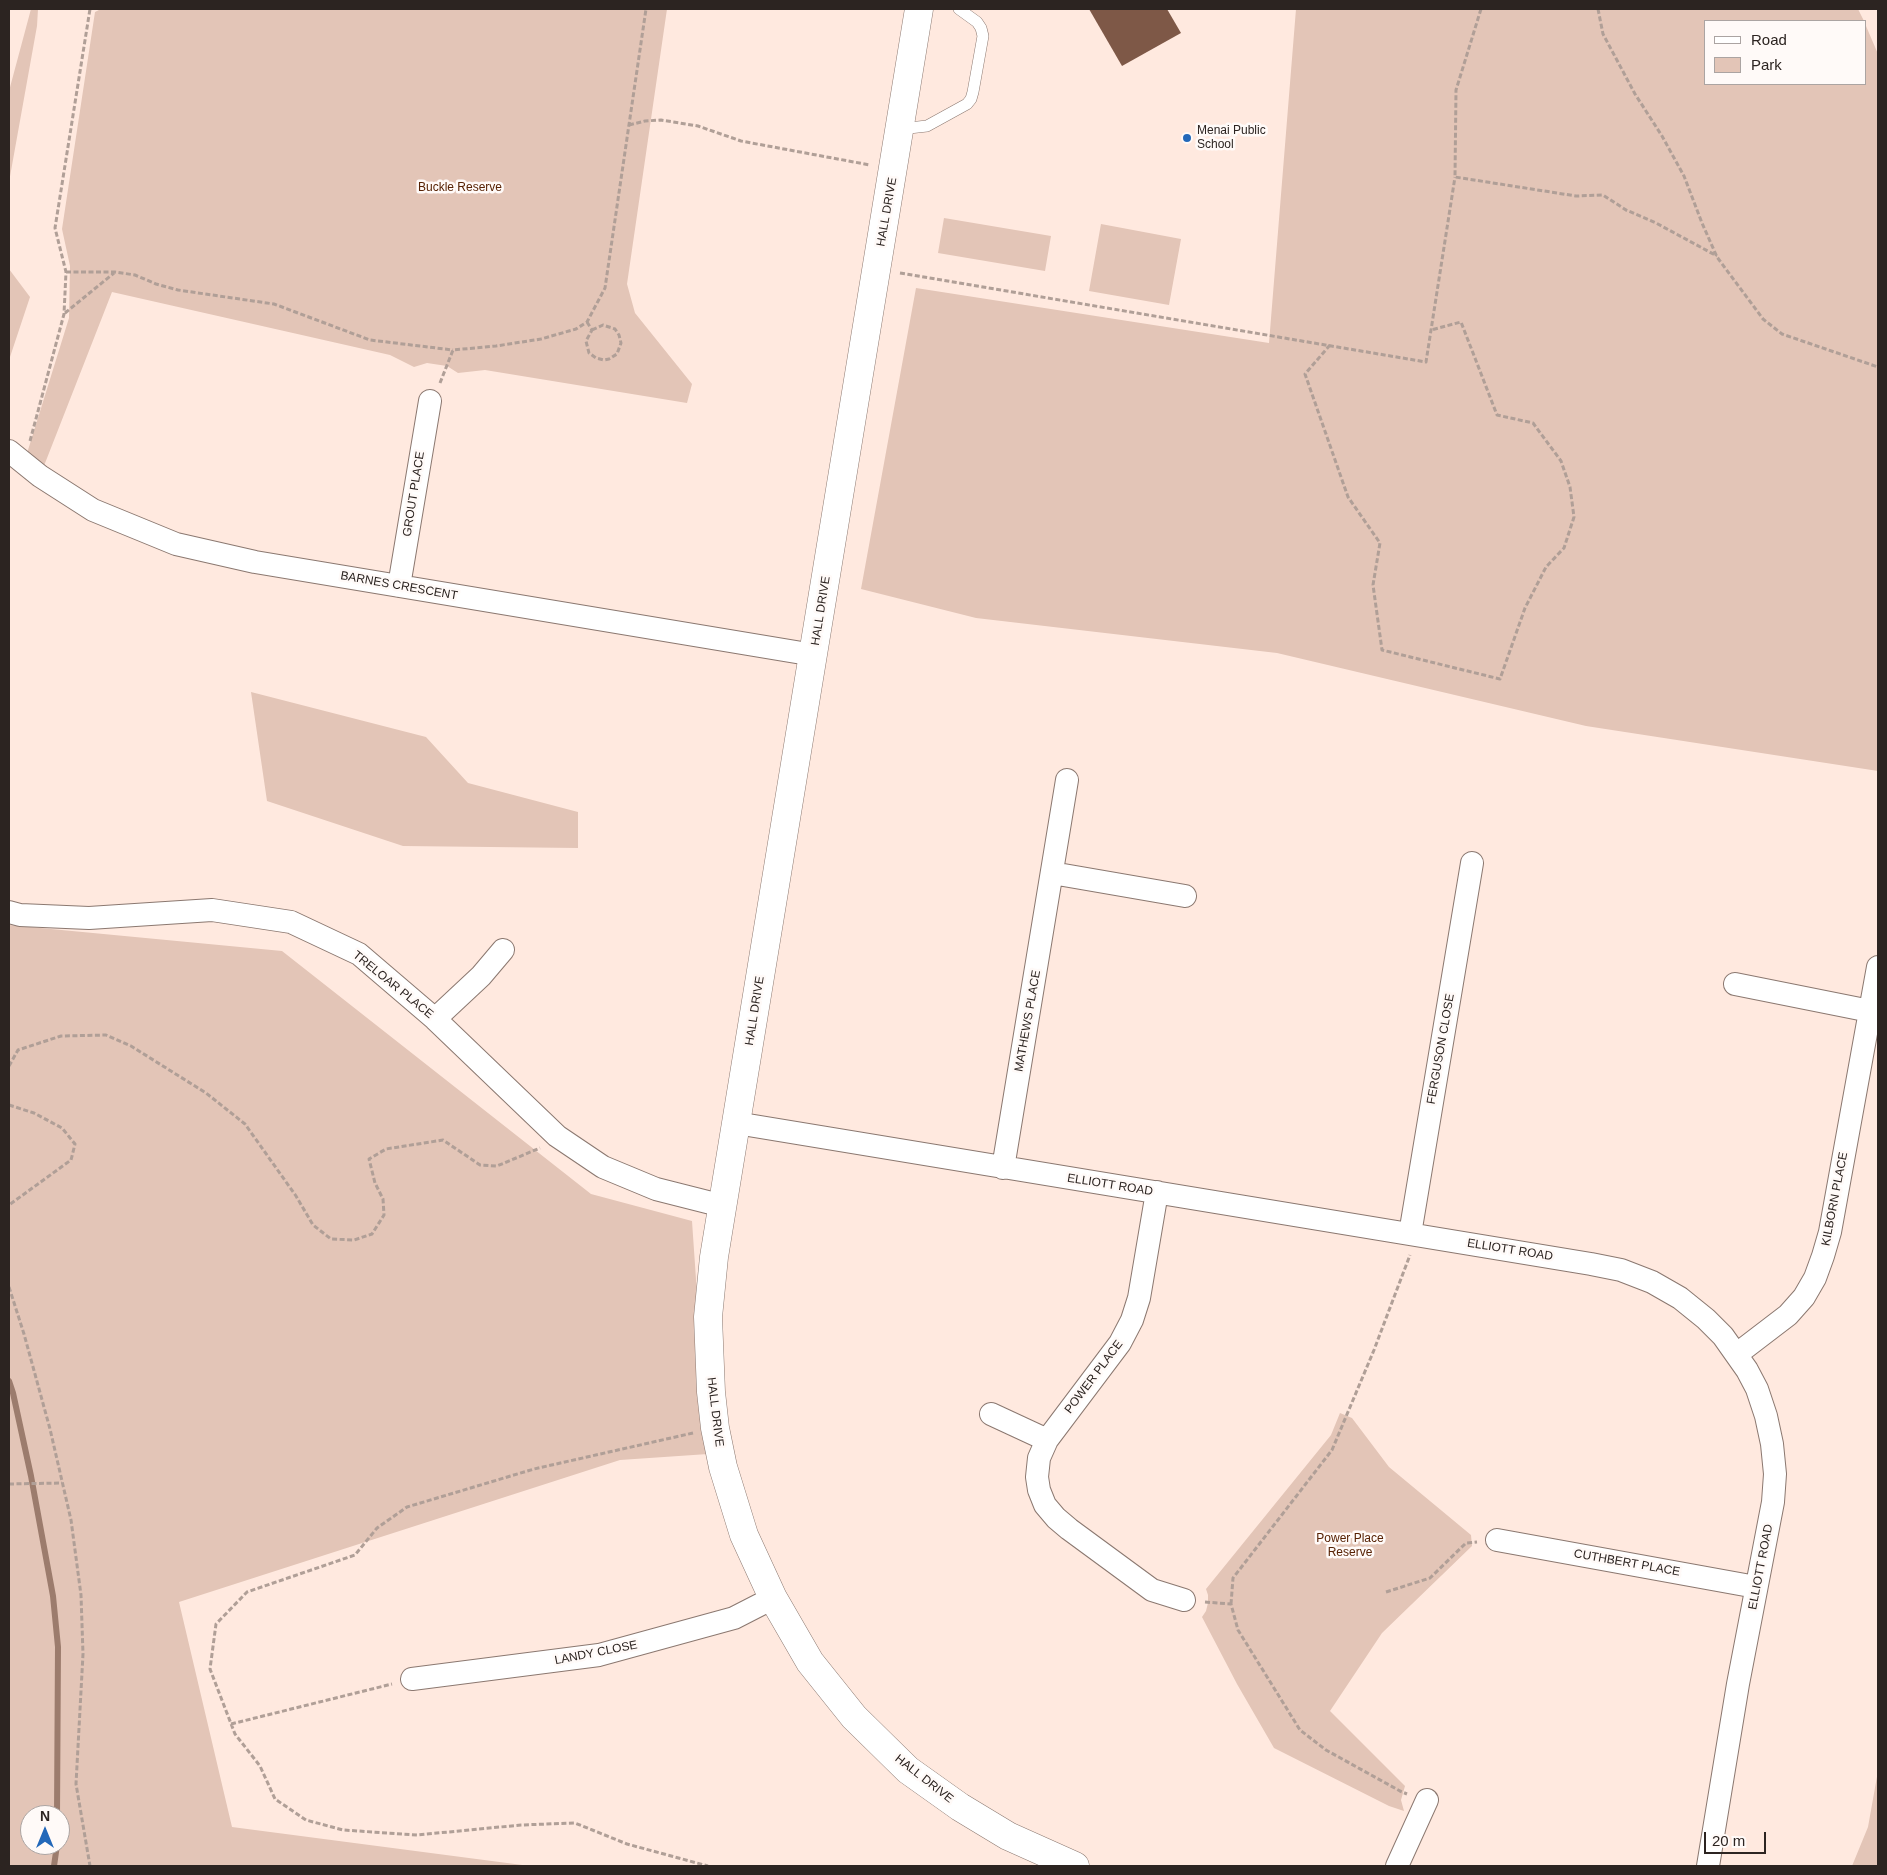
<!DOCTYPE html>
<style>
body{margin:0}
#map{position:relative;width:1887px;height:1875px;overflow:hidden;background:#ffe9df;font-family:Helvetica,sans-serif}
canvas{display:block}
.frame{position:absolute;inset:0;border:10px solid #2c2421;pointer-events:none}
.legend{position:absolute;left:1704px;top:20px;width:162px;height:65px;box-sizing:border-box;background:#fffaf8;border:1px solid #aba4a2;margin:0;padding:6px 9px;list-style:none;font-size:15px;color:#2c2421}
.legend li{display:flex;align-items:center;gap:10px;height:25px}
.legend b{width:25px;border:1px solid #aba4a2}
.north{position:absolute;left:20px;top:1805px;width:50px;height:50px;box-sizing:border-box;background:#fffaf8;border:1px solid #aba4a2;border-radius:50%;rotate:0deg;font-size:14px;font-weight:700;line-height:20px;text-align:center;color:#2c2421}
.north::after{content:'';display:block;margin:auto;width:18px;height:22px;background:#2368b9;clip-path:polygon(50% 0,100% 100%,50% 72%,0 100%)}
.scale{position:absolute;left:1704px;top:1832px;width:62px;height:22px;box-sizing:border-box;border:2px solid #2c2421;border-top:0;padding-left:6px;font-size:15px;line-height:18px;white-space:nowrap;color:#2c2421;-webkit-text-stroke:4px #fffaf8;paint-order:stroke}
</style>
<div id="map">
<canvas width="1887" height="1875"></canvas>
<div class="frame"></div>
<ul class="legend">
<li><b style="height:6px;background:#fff"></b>Road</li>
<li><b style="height:14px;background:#e3c5b7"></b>Park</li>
</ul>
<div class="north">N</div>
<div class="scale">20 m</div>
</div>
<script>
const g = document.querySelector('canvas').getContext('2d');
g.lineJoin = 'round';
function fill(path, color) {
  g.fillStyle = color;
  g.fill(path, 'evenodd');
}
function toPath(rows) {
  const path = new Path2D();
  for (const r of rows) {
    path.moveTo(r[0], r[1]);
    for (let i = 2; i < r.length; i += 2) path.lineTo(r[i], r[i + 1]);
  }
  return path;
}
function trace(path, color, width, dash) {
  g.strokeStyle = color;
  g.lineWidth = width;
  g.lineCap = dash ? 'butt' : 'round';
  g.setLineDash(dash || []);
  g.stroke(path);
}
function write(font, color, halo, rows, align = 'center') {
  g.font = font + ' Helvetica,sans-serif';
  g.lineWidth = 5;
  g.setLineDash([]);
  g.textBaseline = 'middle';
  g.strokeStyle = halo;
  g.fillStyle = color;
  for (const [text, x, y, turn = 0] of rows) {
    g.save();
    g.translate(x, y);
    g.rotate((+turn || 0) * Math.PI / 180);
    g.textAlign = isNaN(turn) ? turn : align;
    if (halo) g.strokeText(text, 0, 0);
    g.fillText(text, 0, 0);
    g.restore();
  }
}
const green = toPath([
 [31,9,38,9,37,26,9,182,9,91],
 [101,9,667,9,627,284,635,313,692,384,687,403,485,370,458,373,447,366,427,363,414,367,390,355,112,292,40,476,24,463,69,318,70,266,62,229,95,12],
 [1296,9,1858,9,1864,21,1706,21,1706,84,1866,84,1866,26,1878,54,1878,771,1586,726,1277,653,976,618,861,589,916,288,1269,343],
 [944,218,1051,236,1045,271,938,253],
 [1101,224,1181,239,1169,305,1089,291],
 [9,269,30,297,9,360],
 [251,692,426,737,468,783,578,812,578,848,403,846,267,801],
 [9,925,282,951,591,1194,692,1221,708,1454,620,1460,179,1602,232,1827,530,1866,9,1866],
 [30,1815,60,1815,60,1845,30,1845],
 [1340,1413,1352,1418,1389,1467,1471,1535,1472,1546,1382,1633,1330,1711,1405,1786,1401,1800,1404,1811,1389,1806,1274,1748,1237,1684,1202,1617,1206,1611,1208,1603,1208,1595,1206,1589,1331,1435],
 [1878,1771,1878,1866,1852,1866,1868,1827]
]);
const stream = toPath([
 [9,1381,13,1393,31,1476,53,1596,58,1647,57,1815],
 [54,1866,57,1845]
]);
const building = toPath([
 [1089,9,1167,9,1181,33,1122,66]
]);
const path = toPath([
 [1481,9,1456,90,1455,177,1576,196,1603,195,1626,210,1656,223,1717,256],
 [1598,9,1603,34,1635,94,1662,136,1684,176,1702,223,1717,257,1763,319,1782,334,1878,367],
 [629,125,645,121,661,120,698,126,741,141,870,165],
 [66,272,115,272,135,275,156,284,178,290,274,304,370,340,453,350],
 [900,273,1426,362,1455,177],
 [65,313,114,273],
 [587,322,592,330,586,341,589,353,596,358,604,360,609,359,617,354,621,343,619,335,615,329,603,325,592,330],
 [1330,345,1305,374,1348,497,1380,543,1373,585,1382,650,1500,679,1525,608,1546,567,1564,548,1574,517,1570,487,1561,461,1533,423,1497,415,1461,322,1431,330],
 [440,383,453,350,496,346,541,339,576,329,587,322,605,288,646,9],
 [30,441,64,314,66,272,55,228,90,9],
 [9,1066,18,1050,61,1036,106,1035,131,1046,206,1093,245,1124,296,1196,313,1225,331,1239,354,1240,372,1234,384,1215,383,1199,375,1183,369,1159,386,1149,443,1140,480,1165,497,1166,540,1148],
 [9,1105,34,1113,62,1128,75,1144,71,1160,9,1205],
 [9,1287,24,1334,50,1429,71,1520,81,1595,83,1654,76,1784,90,1866],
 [693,1433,534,1469,407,1507,377,1528,355,1555,247,1592,216,1624,210,1669,235,1734,260,1766,275,1799,306,1820,343,1830,417,1835,521,1825,575,1823,627,1844,708,1866],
 [9,1484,62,1483],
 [1386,1592,1430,1578,1466,1543,1477,1542],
 [1205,1602,1231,1604,1238,1630,1300,1730,1326,1750,1400,1791,1407,1794],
 [1231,1604,1233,1578,1332,1450,1374,1350,1410,1255],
 [231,1724,392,1684]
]);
const lane = toPath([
 [900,129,927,126,967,104,971,99,973,92,983,36,981,28,977,22,959,9]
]);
const street = toPath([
 [9,451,40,476,93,510,176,544,255,562,814,655],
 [399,586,430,401],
 [1052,873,1185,896],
 [9,912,20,915,89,918,212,910,291,922,359,954,435,1019,557,1136,603,1167,656,1189,723,1206],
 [1735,984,1870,1011],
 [435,1019,481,976,503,950],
 [736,1123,1591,1264,1621,1270,1652,1282,1680,1298,1706,1319,1723,1336,1747,1370,1757,1389,1766,1416,1772,1444,1775,1474,1773,1502,1738,1684,1708,1866],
 [1003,1168,1067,780],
 [1157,1192,1139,1298,1132,1320,1120,1343,1047,1440,1039,1458,1037,1477,1039,1490,1045,1505,1056,1518,1069,1529,1152,1590,1184,1600],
 [1410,1234,1472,863],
 [1737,1354,1788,1315,1804,1297,1815,1278,1823,1256,1830,1232,1878,967],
 [991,1414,1047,1440],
 [1497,1540,1756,1587],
 [412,1679,599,1655,734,1618,773,1598],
 [1397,1866,1427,1800]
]);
const secondary = toPath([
 [919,9,714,1257,708,1317,711,1392,715,1428,723,1467,744,1535,773,1598,810,1662,854,1717,908,1770,960,1807,1008,1836,1075,1866]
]);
const markers = [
 [1187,138,5,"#2368b9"]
];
const poiNames = [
 ["Menai Public",1197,131],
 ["School",1197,145]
];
const parkNames = [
 ["Buckle Reserve",460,188],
 ["Power Place",1350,1539],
 ["Reserve",1350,1553]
];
const streetNames = [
 ["HALL DRIVE",887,212,-80],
 ["GROUT PLACE",414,494,-81],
 ["BARNES CRESCENT",399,586,10],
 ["HALL DRIVE",821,611,-81],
 ["TRELOAR PLACE",393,985,39],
 ["HALL DRIVE",755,1011,-81],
 ["MATHEWS PLACE",1028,1021,-80],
 ["FERGUSON CLOSE",1441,1049,-80],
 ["ELLIOTT ROAD",1110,1185,9],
 ["KILBORN PLACE",1835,1199,-79],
 ["ELLIOTT ROAD",1510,1250,9],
 ["POWER PLACE",1094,1377,-53],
 ["HALL DRIVE",715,1412,83],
 ["CUTHBERT PLACE",1627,1563,10],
 ["ELLIOTT ROAD",1761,1567,-79],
 ["LANDY CLOSE",596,1653,-11],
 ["HALL DRIVE",924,1779,38]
];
fill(green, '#e3c5b7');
trace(stream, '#9c7c6d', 6);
fill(building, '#7e5847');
trace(lane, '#8b7870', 12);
trace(street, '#8b7870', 24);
trace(secondary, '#8b7870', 29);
trace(path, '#b09f97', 3, [5, 2.5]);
trace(lane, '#fff', 11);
trace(street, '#fff', 22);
trace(secondary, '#fff', 28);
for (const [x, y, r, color] of markers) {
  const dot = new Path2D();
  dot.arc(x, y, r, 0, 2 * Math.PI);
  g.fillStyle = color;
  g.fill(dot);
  trace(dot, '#fffaf8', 2);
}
write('12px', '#2c2421', '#fffaf8', poiNames, 'left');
write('12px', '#572204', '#fffaf8', parkNames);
write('12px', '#2c2421', '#fffaf8', streetNames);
</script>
